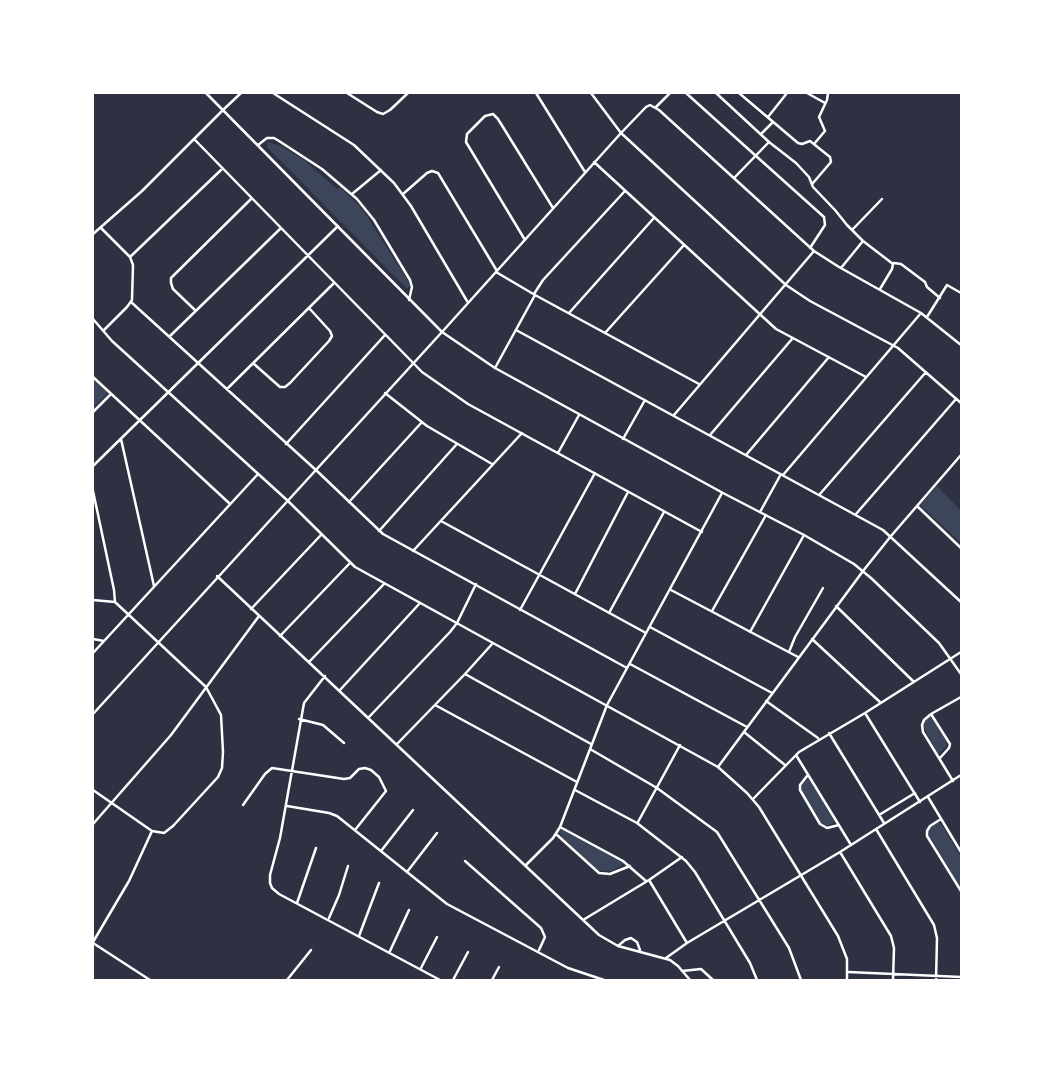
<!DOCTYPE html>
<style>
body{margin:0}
#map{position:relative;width:1054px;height:1073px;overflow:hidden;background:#2d3142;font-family:Jost,sans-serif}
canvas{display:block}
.frame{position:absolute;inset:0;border:94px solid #fff;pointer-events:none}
</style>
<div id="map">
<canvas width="1054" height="1073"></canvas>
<div class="frame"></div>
</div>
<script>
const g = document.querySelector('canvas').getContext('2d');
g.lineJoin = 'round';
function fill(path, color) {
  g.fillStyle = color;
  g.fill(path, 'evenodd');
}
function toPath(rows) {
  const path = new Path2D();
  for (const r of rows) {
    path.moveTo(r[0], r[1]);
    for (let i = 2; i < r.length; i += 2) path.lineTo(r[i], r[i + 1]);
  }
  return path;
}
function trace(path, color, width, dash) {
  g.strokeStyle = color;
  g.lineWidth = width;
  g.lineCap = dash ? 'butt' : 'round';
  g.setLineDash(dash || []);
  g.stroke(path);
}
const green = toPath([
 [267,142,279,145,303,159,337,189,340,187,363,210,410,284,410,287,406,288,267,147],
 [93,379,107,392,106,395,93,408],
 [937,486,961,511,961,543,920,505],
 [931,716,947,742,946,747,938,754,923,726,925,719],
 [808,777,835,822,827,826,820,823,800,789,801,784],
 [938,822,942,825,961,857,961,888,927,833,929,827],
 [559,830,563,830,625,863,612,871,603,871,596,869,562,837,559,832]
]);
const minor = toPath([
 [273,93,354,145,394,183,411,206,467,301],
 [347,93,377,112,383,114,390,110,408,93],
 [536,93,585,172],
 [591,93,621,133,786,285,810,301,898,348,961,403],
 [686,93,756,156],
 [716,93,769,142,796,163,809,177,813,187,835,210,847,225,863,241,893,264,892,269,880,289],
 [739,93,798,143,802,144,810,141,830,157,831,162,813,183],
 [807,93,825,103],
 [656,107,670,93],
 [223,110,241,93],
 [768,117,787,93],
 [761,134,773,122],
 [195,140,422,372,468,404,702,532],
 [814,144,825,131,819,117,827,100,828,93],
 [258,145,267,138,274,138,279,141,322,169,357,199,374,220,410,280,412,287,409,300],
 [756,156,824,217,825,225,810,248],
 [594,162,776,329,866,377],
 [735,177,769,142],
 [352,194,381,170],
 [403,194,427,173,432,171,438,173,497,271],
 [101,228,130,257,133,265,132,300,127,307,104,330],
 [852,230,882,199],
 [525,240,466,142,467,134,485,116,493,114,498,119,553,208],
 [130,257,221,170],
 [894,263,901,264,925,282,927,287,940,298],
 [841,268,863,241],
 [496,272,535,295,699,384],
 [534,294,543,280,624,192],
 [131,302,317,471,383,534,627,668],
 [196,311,173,289,171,283,171,278,251,199],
 [569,313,653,219],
 [927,317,947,285,961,293],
 [516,330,883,530,961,602],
 [442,332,621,133,646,107,650,105,659,110,814,251,839,267,921,313,961,345],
 [605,333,684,245],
 [170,336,280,229],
 [254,364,280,387,285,387,290,383,329,341,332,336,330,331,309,308],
 [495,368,535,295],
 [93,377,229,503],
 [227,389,334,283],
 [385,393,427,426,492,464],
 [93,412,110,395],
 [674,415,814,251],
 [710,435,792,339],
 [121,439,154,586],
 [623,439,645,400],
 [286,444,385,335],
 [558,453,579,415],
 [746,455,829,357],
 [93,466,338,226],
 [783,475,921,313],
 [93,491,114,590,115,602],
 [820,494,926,372],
 [349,502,422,422],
 [917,506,961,548],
 [760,512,781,474],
 [856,514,956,399],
 [441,521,646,633],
 [379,531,456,445],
 [413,551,522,433],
 [217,576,599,935,618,946,670,960,678,966,690,980],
 [671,590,798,657],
 [575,594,628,492],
 [93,600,115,602,206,687,221,715,223,752,222,768,218,777,173,826,164,833,152,831,93,790],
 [836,606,914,682],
 [251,609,321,535],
 [520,610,595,473],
 [712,611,766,515],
 [609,613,664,512],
 [650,627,772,693],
 [750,632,804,535],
 [280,636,350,563],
 [93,639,104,641],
 [812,639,881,703],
 [789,652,795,637,823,588],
 [93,653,258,474],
 [309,662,384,584],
 [630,664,747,727],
 [465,674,591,744],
 [325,676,304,703,280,838,270,875,270,883,272,888,279,894,440,980],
 [340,690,420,603],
 [766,701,818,738],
 [435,705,577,782],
 [865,713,920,802],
 [931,714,950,744,949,748,940,758],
 [369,717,450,632,457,623,476,584],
 [299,719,323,725,344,743],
 [744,732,785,765],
 [829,733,884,823],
 [397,744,465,674,493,643],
 [590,749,657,788,717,832,789,948,801,980],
 [796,755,851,845],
 [718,767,863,571,891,536,961,455],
 [807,776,800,785,800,790,820,824,827,828,839,825],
 [953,781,923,732,922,725,924,720,931,714,961,697],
 [575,790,637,823,686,861,695,872,750,963,757,980],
 [928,797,961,852],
 [753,799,799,752,865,713,961,652],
 [243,805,265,774,272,768,344,779,350,778,359,769,365,768,371,770,379,777,386,791,355,830],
 [287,806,329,813,337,816,447,904,568,968,604,980],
 [879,815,915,793],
 [941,819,930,826,927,831,927,836,961,891],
 [638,822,680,745],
 [93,824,171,735,259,616],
 [560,827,623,861,646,881],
 [876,829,934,925,937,938,936,980],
 [556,834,599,873,610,874,630,866],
 [381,851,413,810],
 [840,852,891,936,894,948,893,980],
 [465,861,541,928,545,937,539,950],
 [526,865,553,838,560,827,607,705,722,493],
 [407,872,437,833],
 [649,880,687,943],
 [297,903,316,848],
 [329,918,339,895,348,866],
 [583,920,649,880,682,857],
 [359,936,379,883],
 [93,942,129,881,152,831],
 [93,943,150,980],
 [618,946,625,940,631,938,637,942,640,950],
 [390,951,409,910],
 [666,958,687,943,840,852,961,775],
 [421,968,437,937],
 [682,971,701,969,713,980],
 [848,972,961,977],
 [287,980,311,950],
 [453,980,468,952],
 [492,980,499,967]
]);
const tertiary = toPath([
 [206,93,442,332,495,368,723,493,804,535,854,564,871,578,939,643,961,674],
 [93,234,142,191,223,110],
 [93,319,112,341,288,501,355,567,718,767,747,793,759,807,838,936,847,959,847,980],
 [93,714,442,332]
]);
fill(green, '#3c4559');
trace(minor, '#fff', 2.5);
trace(tertiary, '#fff', 2.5);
</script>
